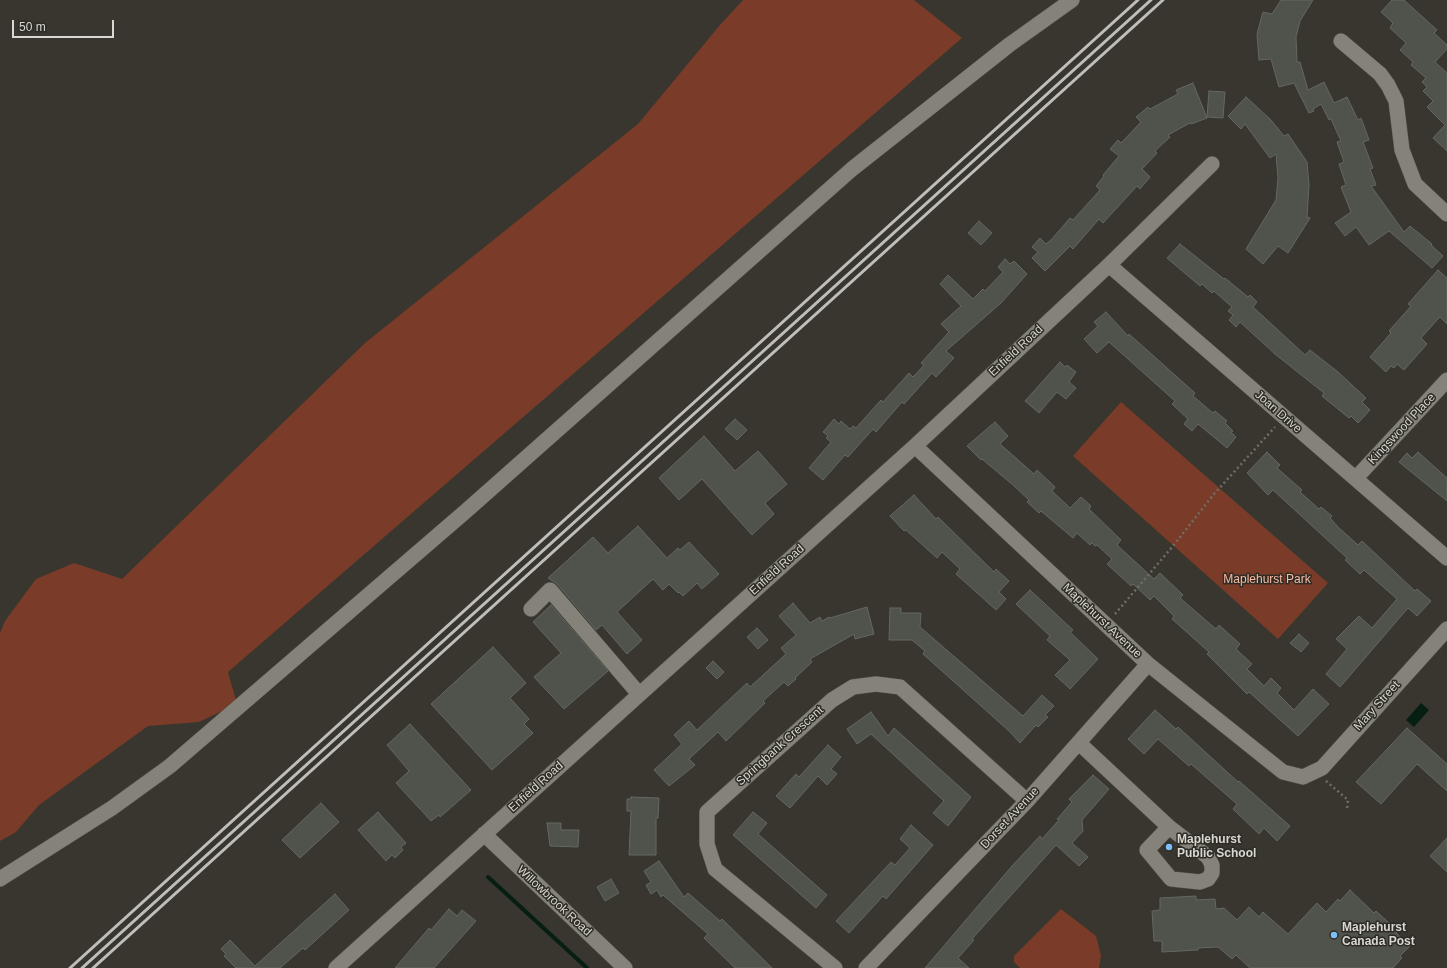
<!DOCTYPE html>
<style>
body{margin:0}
#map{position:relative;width:1447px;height:968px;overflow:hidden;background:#38362e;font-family:Helvetica,sans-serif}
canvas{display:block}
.scale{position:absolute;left:12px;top:20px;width:102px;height:18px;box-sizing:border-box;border:2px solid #d8d7d2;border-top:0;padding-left:5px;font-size:12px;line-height:14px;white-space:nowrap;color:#d8d7d2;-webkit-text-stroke:3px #2e2c24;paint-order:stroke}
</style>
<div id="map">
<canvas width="1447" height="968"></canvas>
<div class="scale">50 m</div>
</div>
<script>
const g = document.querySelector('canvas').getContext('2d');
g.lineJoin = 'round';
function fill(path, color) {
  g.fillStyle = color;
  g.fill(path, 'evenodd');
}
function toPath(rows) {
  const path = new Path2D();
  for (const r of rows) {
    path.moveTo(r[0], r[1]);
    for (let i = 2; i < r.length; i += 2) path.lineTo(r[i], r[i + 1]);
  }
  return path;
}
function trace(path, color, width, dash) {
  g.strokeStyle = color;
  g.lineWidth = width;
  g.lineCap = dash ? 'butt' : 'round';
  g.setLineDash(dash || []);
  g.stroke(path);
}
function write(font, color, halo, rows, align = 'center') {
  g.font = font + ' Helvetica,sans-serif';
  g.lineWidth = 3;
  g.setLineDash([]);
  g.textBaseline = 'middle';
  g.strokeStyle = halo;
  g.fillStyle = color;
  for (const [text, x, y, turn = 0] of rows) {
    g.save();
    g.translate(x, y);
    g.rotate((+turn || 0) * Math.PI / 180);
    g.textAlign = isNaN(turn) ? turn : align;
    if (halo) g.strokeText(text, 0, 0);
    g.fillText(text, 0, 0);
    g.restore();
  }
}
const green = toPath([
 [743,0,914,0,962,38,228,672,237,704,199,722,148,726,39,805,16,832,0,841,0,633,5,621,36,579,74,563,122,579,365,343,638,124,720,25],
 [1121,402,1328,583,1278,639,1073,456],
 [1061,909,1096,936,1101,956,1099,968,1020,968,1014,962,1014,956]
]);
const water = toPath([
 [1421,703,1429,710,1414,727,1406,720]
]);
const stream = toPath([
 [488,877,587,968]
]);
const building = toPath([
 [1281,0,1313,0,1300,21,1296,37,1297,62,1300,62,1308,90,1324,82,1334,103,1347,97,1358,120,1361,118,1369,140,1363,142,1373,168,1370,169,1376,185,1371,186,1404,232,1410,226,1432,244,1431,245,1443,256,1432,268,1389,231,1369,245,1356,227,1345,236,1335,223,1351,212,1341,187,1346,185,1339,164,1344,162,1337,142,1341,141,1331,119,1329,120,1321,104,1313,109,1314,111,1309,113,1294,83,1279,87,1271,59,1259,60,1257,34,1263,12,1272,14,1281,0],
 [1392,0,1404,0,1437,30,1434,33,1447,45,1447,49,1435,62,1447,73,1447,151,1433,138,1445,125,1427,107,1433,101,1423,91,1427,87,1422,82,1426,78,1411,65,1413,62,1400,50,1406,43,1390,28,1393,23,1381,12,1392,0],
 [1193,83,1207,118,1191,124,1190,123,1168,135,1170,137,1155,151,1157,153,1142,169,1150,177,1140,189,1137,186,1103,223,1099,219,1073,249,1070,246,1045,271,1032,258,1038,252,1032,247,1040,238,1046,244,1052,239,1070,218,1073,220,1100,190,1096,186,1104,176,1103,175,1119,156,1110,149,1118,140,1121,143,1141,122,1136,117,1148,107,1150,109,1178,94,1176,90,1193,83],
 [1209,91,1225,92,1223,118,1207,117,1209,91],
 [1246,97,1271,120,1284,136,1288,134,1307,162,1309,185,1307,217,1310,218,1288,253,1278,246,1263,264,1246,249,1276,200,1278,178,1276,154,1270,158,1245,124,1241,129,1228,116,1246,97],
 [979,221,992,233,981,245,968,233,979,221],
 [1180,244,1224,279,1225,278,1248,297,1250,295,1257,302,1253,307,1305,355,1310,350,1338,372,1366,398,1362,402,1370,410,1358,423,1351,416,1349,418,1322,396,1324,393,1275,354,1240,322,1236,327,1229,320,1233,315,1228,311,1232,307,1214,291,1212,293,1202,284,1200,286,1167,258,1180,244],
 [1005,259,1010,264,1014,261,1027,274,1001,303,946,351,954,358,936,377,932,373,904,404,902,402,876,432,873,429,848,457,845,455,823,480,809,468,831,442,826,438,828,436,823,432,834,419,839,424,841,421,850,429,853,426,856,428,881,400,883,402,909,373,913,377,924,365,921,363,949,332,941,324,961,306,940,284,948,275,973,299,983,289,985,291,1003,272,998,267,1005,259],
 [1438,270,1447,278,1447,324,1440,317,1437,320,1421,338,1427,344,1404,370,1397,364,1394,368,1391,366,1386,372,1370,357,1391,333,1389,331,1411,306,1408,304,1438,270],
 [1106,312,1128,336,1129,334,1195,393,1193,396,1213,413,1215,411,1227,421,1225,423,1233,431,1231,432,1236,437,1227,448,1198,424,1192,431,1184,424,1188,419,1172,404,1175,401,1109,342,1097,353,1084,339,1098,326,1094,322,1106,312],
 [1060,362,1065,367,1067,365,1076,372,1069,382,1076,388,1066,399,1057,392,1039,413,1025,401,1060,362],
 [735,419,747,430,737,440,725,429,735,419],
 [995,422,1008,436,1000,444,1034,474,1037,470,1055,487,1052,491,1070,508,1081,497,1091,506,1089,509,1121,540,1117,545,1154,579,1160,573,1183,595,1180,598,1216,629,1219,625,1240,644,1236,649,1252,664,1247,669,1264,686,1271,678,1281,688,1277,693,1294,710,1313,689,1329,704,1298,736,1249,692,1247,694,1207,654,1209,652,1172,619,1174,616,1154,596,1150,600,1133,584,1131,586,1107,564,1112,559,1097,545,1095,546,1092,543,1090,545,1077,533,1073,538,1041,511,1039,513,1027,502,1029,500,1013,485,982,459,981,460,967,446,995,422],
 [704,436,735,471,758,451,787,484,765,503,774,514,752,535,702,479,679,500,659,478,704,436],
 [1267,452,1280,465,1277,468,1302,490,1300,492,1319,509,1321,507,1332,516,1330,518,1338,527,1358,545,1362,541,1415,591,1417,589,1431,601,1417,616,1408,608,1340,687,1326,674,1347,649,1336,639,1359,616,1372,628,1397,599,1364,570,1360,574,1345,560,1347,558,1273,490,1268,495,1247,473,1267,452],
 [1418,452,1447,478,1447,501,1399,462,1407,453,1412,458,1418,452],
 [914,495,936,519,938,517,994,572,996,569,1009,581,999,592,1006,599,996,610,956,574,960,569,942,552,937,558,906,530,904,531,890,516,914,495],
 [638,526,667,558,678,548,680,550,689,542,719,574,702,589,697,583,683,596,679,592,678,593,669,584,663,590,653,579,617,612,642,640,627,654,602,625,596,630,557,584,548,578,593,537,608,553,638,526],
 [1030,590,1073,630,1070,632,1098,659,1070,689,1055,675,1070,660,1047,640,1050,636,1016,604,1030,590],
 [793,603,810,623,820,617,822,621,829,617,830,618,867,607,874,634,855,639,854,634,810,659,812,662,795,678,796,679,788,686,784,682,763,701,765,703,726,741,718,732,689,759,695,765,669,786,654,770,682,744,674,735,689,721,697,730,747,683,750,687,786,654,781,648,796,635,779,616,793,603],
 [551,605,608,671,564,709,534,677,561,653,533,622,551,605],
 [890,608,901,608,901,613,921,613,920,627,1023,716,1042,695,1054,706,1045,715,1048,717,1038,727,1036,725,1020,743,1009,731,923,654,925,651,912,640,889,640,890,608],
 [757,628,768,640,758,649,747,637,757,628],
 [1299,634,1309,643,1301,652,1290,643,1299,634],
 [493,647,526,683,510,698,529,719,524,724,533,733,492,770,431,704,493,647],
 [713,661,724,672,717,679,706,668,713,661],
 [1155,710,1176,729,1178,727,1238,782,1239,781,1290,826,1277,841,1264,828,1259,834,1233,809,1237,804,1191,764,1189,766,1158,739,1144,754,1128,739,1155,710],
 [871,712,888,736,894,728,971,797,948,826,933,813,944,801,871,734,857,744,847,729,871,712],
 [410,724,471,790,447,811,440,817,439,815,431,821,396,783,409,771,387,745,410,724],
 [1407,728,1447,764,1447,791,1417,764,1381,804,1356,782,1407,728],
 [828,745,841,757,831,769,837,774,827,785,818,776,790,808,776,796,796,774,799,777,828,745],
 [1093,775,1109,789,1082,820,1083,831,1072,843,1088,857,1079,866,1056,845,972,939,974,940,958,958,969,968,925,968,1012,866,1040,836,1042,839,1059,820,1057,819,1072,802,1069,799,1093,775],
 [631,797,659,798,658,818,656,818,656,855,629,855,631,811,627,811,627,799,631,799,631,797],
 [321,803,339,822,300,858,282,840,321,803],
 [378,812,406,843,401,847,403,850,395,858,392,855,386,861,358,830,378,812],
 [753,812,767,823,758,834,827,895,816,908,733,835,753,812],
 [547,823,561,823,561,830,579,830,578,847,550,846,547,823],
 [911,825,933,845,886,899,883,896,849,933,836,921,891,862,895,865,910,848,900,839,911,825],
 [1447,838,1447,872,1430,856,1447,838],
 [659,861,684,897,688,893,720,921,722,919,772,968,735,968,704,938,708,934,663,895,661,897,657,890,651,894,646,885,651,882,644,871,659,861],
 [611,879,619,893,605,901,597,887,611,879],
 [1350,890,1374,913,1376,911,1398,931,1396,933,1410,946,1400,956,1402,958,1393,968,1250,968,1236,955,1232,959,1218,947,1198,948,1198,950,1162,952,1162,941,1154,941,1152,911,1160,910,1160,898,1196,896,1196,900,1215,899,1216,909,1224,908,1237,920,1249,907,1259,917,1263,912,1288,934,1317,903,1326,912,1338,899,1340,901,1350,890],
 [335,894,349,910,305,950,303,948,280,968,236,968,224,956,226,954,221,949,230,940,255,966,335,894],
 [449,909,457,916,462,910,476,921,434,968,395,968,429,928,431,930,449,909]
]);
const path = toPath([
 [1115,614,1173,546,1214,494,1275,427],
 [1326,781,1348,800,1347,809]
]);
const minor = toPath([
 [1341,41,1380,74,1388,85,1396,101,1402,150,1415,184,1447,214],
 [1109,265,1447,558],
 [915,446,1148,664,1283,772,1303,777,1322,768,1447,629],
 [1356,478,1447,380],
 [531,609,550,590,639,694],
 [1079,743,1169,827,1208,857,1212,865,1212,873,1208,879,1200,882,1171,879,1147,850,1169,827],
 [484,834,625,968],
 [0,879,112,808,170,766,466,511,852,169,1009,45,1072,0],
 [336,968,915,446,1109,265,1212,164],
 [835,968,715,869,707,844,707,812,832,700,853,687,876,684,900,687,1027,801],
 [866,968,1027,801,1148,664]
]);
const rail = toPath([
 [70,968,1138,0],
 [82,968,1151,0],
 [93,968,1163,0]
]);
const markers = [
 [1169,847,4,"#7bbef8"],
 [1334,935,4,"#7bbef8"]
];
const streetNames = [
 ["Enfield Road",1016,351,-43],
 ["Joan Drive",1278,412,41],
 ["Kingswood Place",1402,429,-47],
 ["Enfield Road",777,570,-42],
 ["Maplehurst Avenue",1102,621,43],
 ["Mary Street",1377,706,-48],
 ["Springbank Crescent",780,746,-42],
 ["Enfield Road",536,787,-42],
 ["Dorset Avenue",1010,818,-47],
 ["Willowbrook Road",554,901,43]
];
const parkNames = [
 ["Maplehurst Park",1267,580]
];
const poiNames = [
 ["Maplehurst",1177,840],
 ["Public School",1177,854],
 ["Maplehurst",1342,928],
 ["Canada Post",1342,942]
];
fill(green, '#7a3c28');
fill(water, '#071f12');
trace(stream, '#071f12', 4);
fill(building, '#4f534b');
trace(building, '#64685f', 1);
trace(minor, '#53524b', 16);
trace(path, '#6f6e67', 2.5, [2, 3]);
trace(minor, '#858379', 15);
trace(rail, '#bfbeb9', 3);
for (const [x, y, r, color] of markers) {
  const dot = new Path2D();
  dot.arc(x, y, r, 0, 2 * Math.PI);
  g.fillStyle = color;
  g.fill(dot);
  trace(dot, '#2e2c24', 1.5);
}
write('12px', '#d8d7d2', '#2e2c24', streetNames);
write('12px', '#f8baa6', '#2e2c24', parkNames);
write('bold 12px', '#d8d7d2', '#2e2c24', poiNames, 'left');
</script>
